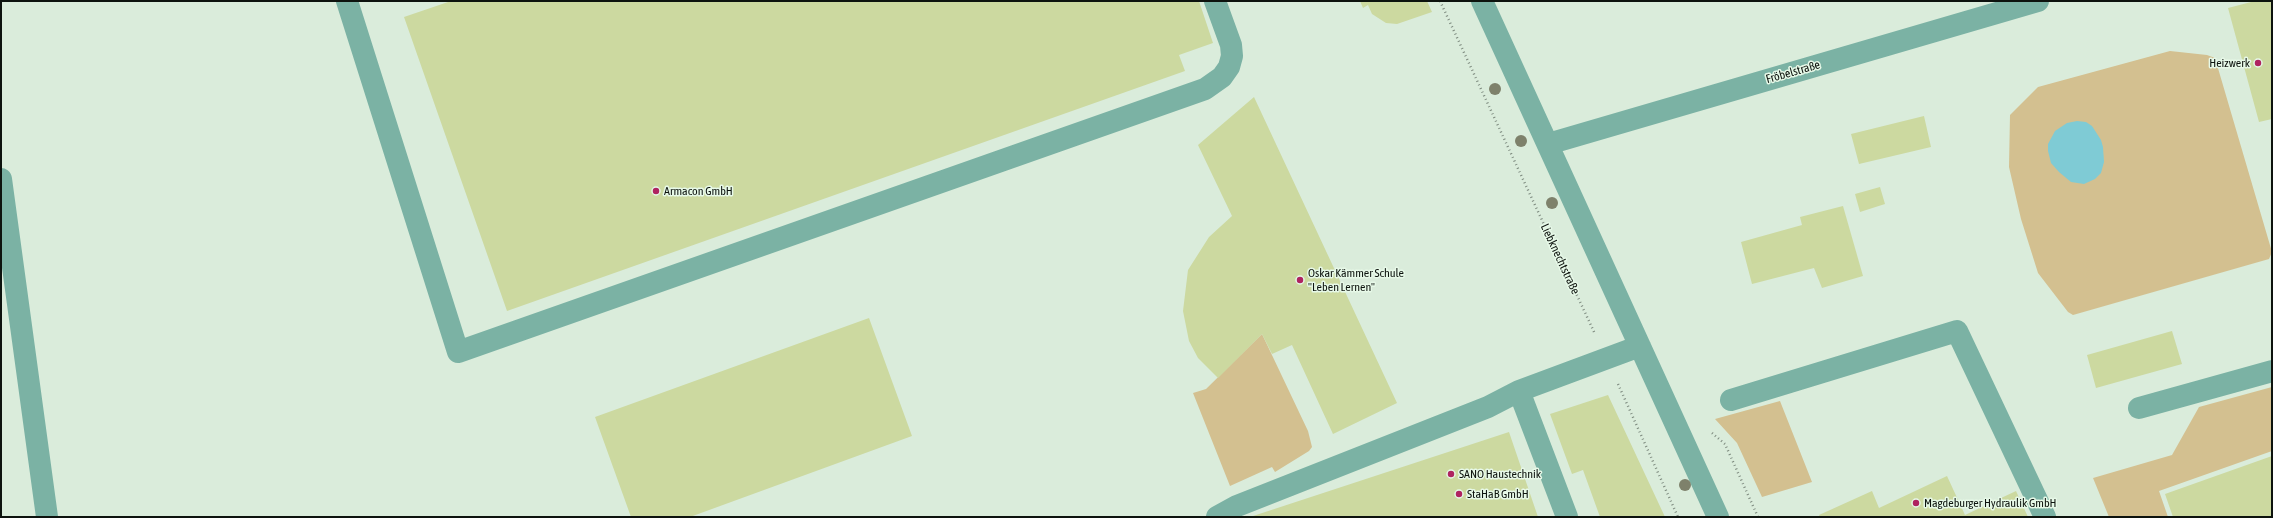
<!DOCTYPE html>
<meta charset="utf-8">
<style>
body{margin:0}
#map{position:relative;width:2273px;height:518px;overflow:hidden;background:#daecdb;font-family:"Asap Condensed",sans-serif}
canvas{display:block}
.frame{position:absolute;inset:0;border:2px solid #0d130e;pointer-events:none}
</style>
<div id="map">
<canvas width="2273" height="518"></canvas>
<div class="frame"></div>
</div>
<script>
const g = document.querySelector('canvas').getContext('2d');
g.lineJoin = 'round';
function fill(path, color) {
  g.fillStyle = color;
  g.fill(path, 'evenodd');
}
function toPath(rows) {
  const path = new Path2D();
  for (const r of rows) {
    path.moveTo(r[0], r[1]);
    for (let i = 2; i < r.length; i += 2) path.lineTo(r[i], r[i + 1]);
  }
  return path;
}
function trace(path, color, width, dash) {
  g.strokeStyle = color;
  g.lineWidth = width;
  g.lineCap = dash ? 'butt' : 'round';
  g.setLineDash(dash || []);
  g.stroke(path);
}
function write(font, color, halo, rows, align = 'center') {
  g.font = font + ' "Asap Condensed",sans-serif';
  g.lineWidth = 3;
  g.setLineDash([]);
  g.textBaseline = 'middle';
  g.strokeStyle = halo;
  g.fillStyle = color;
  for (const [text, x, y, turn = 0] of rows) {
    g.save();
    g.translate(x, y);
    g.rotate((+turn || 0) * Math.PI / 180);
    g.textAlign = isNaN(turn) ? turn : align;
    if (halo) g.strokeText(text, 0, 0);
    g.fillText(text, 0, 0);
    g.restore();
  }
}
const green = toPath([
 [2170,51,2207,55,2215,58,2272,252,2269,259,2073,315,2068,312,2038,273,2021,219,2009,167,2010,115,2038,87],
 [1262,334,1308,431,1312,447,1309,451,1275,472,1272,467,1230,486,1193,393,1206,389],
 [2272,387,2272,451,2159,491,2168,517,2109,517,2093,478,2172,455,2199,407],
 [1780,401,1812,482,1762,497,1737,443,1715,419]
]);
const water = toPath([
 [2077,121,2086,122,2092,126,2101,140,2103,147,2104,162,2101,173,2095,179,2084,184,2071,182,2059,172,2051,163,2048,151,2048,144,2055,131,2067,123]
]);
const building = toPath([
 [451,1,1199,1,1213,43,1179,55,1185,71,507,311,404,17],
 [1360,1,1427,1,1432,12,1397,24,1386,23,1372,14,1368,5,1363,8],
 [2255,1,2272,1,2272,119,2259,122,2228,8],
 [1254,97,1397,403,1333,434,1292,345,1272,354,1262,334,1218,378,1198,358,1189,341,1183,311,1188,270,1209,237,1232,216,1198,145],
 [1924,116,1931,147,1859,164,1851,134],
 [1880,187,1885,204,1860,212,1855,194],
 [1843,206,1863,276,1822,288,1814,268,1752,284,1741,242,1802,225,1800,217],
 [869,318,912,436,690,517,631,517,595,417],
 [2172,331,2182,364,2096,388,2087,355],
 [1608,395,1665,517,1600,517,1583,470,1572,474,1550,414],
 [1509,432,1538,517,1250,517],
 [2272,456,2272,517,2173,517,2165,494],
 [1947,476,1965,515,2016,491,2028,517,1820,517,1819,515,1872,491,1879,508]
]);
const path = toPath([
 [1440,1,1595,334],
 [1618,384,1678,517],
 [1712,433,1725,444,1758,517]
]);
const minor = toPath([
 [347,1,458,352,1205,89,1222,77,1229,67,1232,56,1231,45,1215,1],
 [1482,1,1718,517],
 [1548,144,2038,1],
 [1,179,47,517],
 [1731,400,1957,331,2045,517],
 [2139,408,2272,371],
 [1217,517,1237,506,1488,407,1519,391],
 [1567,517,1519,391,1640,346]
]);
const trees = [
 [1495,89],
 [1521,141],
 [1552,203],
 [1685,485]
];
const markers = [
 [2258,63,4,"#af2360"],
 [656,191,4,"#af2360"],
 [1300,280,4,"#af2360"],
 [1451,474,4,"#af2360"],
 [1459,494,4,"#af2360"],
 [1916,503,4,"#af2360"]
];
const poiNames = [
 ["Heizwerk",2250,63,"right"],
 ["Armacon GmbH",664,191],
 ["Oskar Kämmer Schule",1308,273],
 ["\"Leben Lernen\"",1308,287],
 ["SANO Haustechnik",1459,474],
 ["StaHaB GmbH",1467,494],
 ["Magdeburger Hydraulik GmbH",1924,503]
];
const streetNames = [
 ["Fröbelstraße",1793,72,-16],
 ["Liebknechtstraße",1560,259,65]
];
fill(green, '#d3c090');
fill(water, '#7fcbd5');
fill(building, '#ccd9a0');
trace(path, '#7f8c80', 2.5, [1, 3]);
trace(minor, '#7bb2a4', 22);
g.fillStyle = '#7e816b';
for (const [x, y] of trees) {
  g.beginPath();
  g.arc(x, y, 6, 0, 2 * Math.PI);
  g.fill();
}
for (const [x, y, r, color] of markers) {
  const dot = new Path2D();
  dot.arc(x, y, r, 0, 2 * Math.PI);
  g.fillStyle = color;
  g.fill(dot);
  trace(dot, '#e7f9e8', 1.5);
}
write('12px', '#0d130e', '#e7f9e8', poiNames, 'left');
write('12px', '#0d130e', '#e7f9e8', streetNames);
</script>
